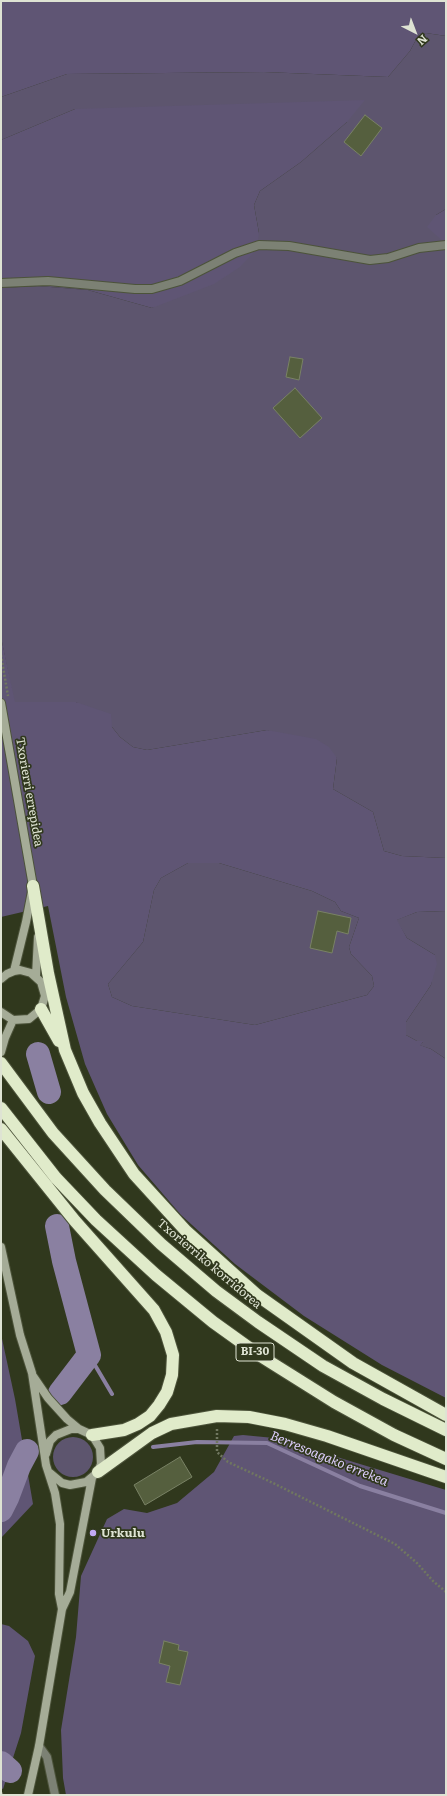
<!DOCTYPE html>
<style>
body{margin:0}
#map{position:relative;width:447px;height:1796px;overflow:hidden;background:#30381d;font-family:Literata,serif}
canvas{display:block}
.frame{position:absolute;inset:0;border:2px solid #dee3d3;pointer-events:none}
.north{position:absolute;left:395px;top:12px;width:40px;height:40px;-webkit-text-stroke:3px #30381d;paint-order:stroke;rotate:138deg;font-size:11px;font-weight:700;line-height:16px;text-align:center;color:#dee3d3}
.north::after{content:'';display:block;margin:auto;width:14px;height:18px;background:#dee3d3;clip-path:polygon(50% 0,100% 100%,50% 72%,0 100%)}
</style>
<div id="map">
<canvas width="447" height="1796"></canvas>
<div class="frame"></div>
<div class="north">N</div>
</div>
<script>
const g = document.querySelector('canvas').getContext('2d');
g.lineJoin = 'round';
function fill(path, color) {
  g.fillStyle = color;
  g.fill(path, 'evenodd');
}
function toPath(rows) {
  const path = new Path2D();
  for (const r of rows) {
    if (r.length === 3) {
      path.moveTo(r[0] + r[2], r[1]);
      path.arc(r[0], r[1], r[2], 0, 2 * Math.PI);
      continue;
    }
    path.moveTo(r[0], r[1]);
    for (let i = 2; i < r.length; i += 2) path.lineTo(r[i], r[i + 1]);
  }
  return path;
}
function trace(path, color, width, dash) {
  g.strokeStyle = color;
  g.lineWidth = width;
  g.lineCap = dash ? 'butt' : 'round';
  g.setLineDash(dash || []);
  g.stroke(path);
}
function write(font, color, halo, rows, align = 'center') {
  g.font = font + ' Literata,serif';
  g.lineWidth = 3.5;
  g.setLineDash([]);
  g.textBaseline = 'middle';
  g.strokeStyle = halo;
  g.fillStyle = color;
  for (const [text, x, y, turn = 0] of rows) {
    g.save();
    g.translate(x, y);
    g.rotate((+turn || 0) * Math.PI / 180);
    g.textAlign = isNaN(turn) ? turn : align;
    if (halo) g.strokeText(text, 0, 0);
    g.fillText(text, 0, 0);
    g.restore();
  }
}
const green = toPath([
 [426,33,446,36,446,209,436,215,446,244,446,858,402,856,384,851,373,812,333,789,337,758,267,730,147,750,133,747,120,737,112,727,76,702,14,702,1,637,1,288,38,286,88,290,152,308,259,233,254,205,260,191,301,162,347,122,75,109,1,140,1,97,67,74,264,72,388,77,410,51,419,34],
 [188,863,219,863,312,891,335,902,341,911,359,918,349,947,351,954,372,976,374,986,367,995,255,1025,132,1006,112,997,108,984,143,942,154,890,161,878],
 [446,911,446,1059,431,1049,419,1045,423,1042,417,1041,406,1035,406,1022,431,985,435,955,407,938,396,920,417,912],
 [73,1457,20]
]);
const forest = toPath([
 [1,1,446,1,446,36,426,33,419,34,410,51,388,77,264,72,67,74,1,97],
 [365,100,347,122,301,162,260,191,254,205,259,233,257,249,240,267,214,284,152,308,88,290,38,286,1,288,1,140,75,109],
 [446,209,446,244,427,227,436,215],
 [1,637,15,702,76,702,111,714,112,727,120,737,133,747,147,750,267,730,316,739,329,747,337,758,333,789,373,812,384,851,402,856,446,858,446,911,417,912,397,920,407,938,435,955,437,964,431,985,406,1022,406,1035,417,1041,424,1041,420,1045,431,1049,446,1059,446,1398,382,1365,304,1316,235,1264,181,1215,138,1165,107,1114,85,1064,66,997,48,906,1,917],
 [188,863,219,863,312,891,335,902,341,911,359,918,349,947,351,954,372,976,374,986,367,995,255,1025,132,1006,112,997,108,984,143,942,154,890,161,878],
 [1,1334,15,1399,33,1504,1,1538],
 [243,1435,274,1438,446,1490,446,1795,66,1795,63,1778,61,1730,76,1637,81,1576,107,1519,124,1509,147,1513,177,1503,214,1472,234,1436],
 [1,1624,9,1626,28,1641,35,1656,21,1733,3,1789,1,1788]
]);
const stream = toPath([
 [89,1355,112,1394],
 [153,1447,197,1442,267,1443,360,1486,446,1513]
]);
const river = toPath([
 [38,1054,49,1092],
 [57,1226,64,1261,89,1355,60,1393],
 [1,1510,7,1498,19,1466,27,1451],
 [1,1763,10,1771]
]);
const building = toPath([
 [365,115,382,128,361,156,344,142,365,115],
 [290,357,303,359,299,380,286,377,290,357],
 [295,388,322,418,300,438,273,408,295,388],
 [318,911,351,918,348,934,337,931,332,953,310,948,318,911],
 [180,1457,192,1477,145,1505,134,1485,180,1457],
 [164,1641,179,1645,178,1650,188,1652,180,1685,166,1682,170,1666,159,1663,164,1641]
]);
const path = toPath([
 [1,655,8,696],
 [217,1429,217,1452,228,1462,273,1483,395,1544,417,1563,433,1581,446,1592],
 [1,1793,4,1795]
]);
const minor = toPath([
 [1,283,48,281,135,289,152,289,180,281,235,253,259,245,289,246,370,260,388,258,419,248,446,245]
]);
const tertiary = toPath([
 [39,1746,47,1757,55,1795]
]);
const secondary = toPath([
 [1,703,33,886,26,922,14,971],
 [36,976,38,937],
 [1,979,7,974,14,971,20,970,31,973,41,982,45,996,41,1009,29,1019,13,1020,1,1012],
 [1,1052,5,1038,13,1020],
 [1,1247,20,1335,32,1373,46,1465,55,1493,60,1524,59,1594,62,1609],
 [33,1376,48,1398,67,1419,79,1429],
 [46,1454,50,1441,56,1435,71,1429,79,1429,92,1435,100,1448,101,1464,98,1472,86,1482,70,1485,62,1483,50,1473],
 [28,1795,39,1746,62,1609,70,1592,92,1478]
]);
const motorway = toPath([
 [33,886,48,973,65,1050,83,1093,100,1123,134,1174,186,1231,257,1295,353,1363,446,1415],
 [41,1009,59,1041],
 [1,1063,53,1133,105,1190,161,1244,216,1291,258,1322,323,1366,383,1399,446,1430],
 [1,1108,56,1178,96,1220,156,1275,213,1322,259,1355,334,1402,394,1435,446,1459],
 [1,1129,75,1221,154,1310,166,1332,173,1355,172,1375,167,1392,159,1405,150,1416,138,1424,124,1430,92,1435],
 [98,1472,152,1433,171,1424,217,1416,249,1417,285,1424,327,1436,446,1477]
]);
const markers = [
 [93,1533,4,"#c1a8f3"]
];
const shields = [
 [255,1352,38]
];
const shieldNames = [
 ["BI-30",255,1352]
];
const streetNames = [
 ["Txorierri errepidea",29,792,80],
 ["Txorierriko korridorea",209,1264,40]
];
const poiNames = [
 ["Urkulu",101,1533]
];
const waterNames = [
 ["Berresoagako errekea",329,1459,22]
];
fill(green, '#5d556e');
fill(forest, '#5f5574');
trace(stream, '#8a80a1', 4);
trace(river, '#8a80a1', 24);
fill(building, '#555f3e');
trace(building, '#798265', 1);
trace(minor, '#4c533a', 10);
trace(tertiary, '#4c533a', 10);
trace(secondary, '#4c533a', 10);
trace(motorway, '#4c533a', 14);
trace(path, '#707760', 2.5, [2, 2]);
trace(minor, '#7c8174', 8);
trace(tertiary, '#7c8174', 8);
trace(secondary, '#a5ac97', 8);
trace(motorway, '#e0ebca', 12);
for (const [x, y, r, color] of markers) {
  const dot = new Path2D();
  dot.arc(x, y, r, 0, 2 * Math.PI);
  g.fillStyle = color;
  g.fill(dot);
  trace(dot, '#30381d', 1.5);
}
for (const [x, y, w] of shields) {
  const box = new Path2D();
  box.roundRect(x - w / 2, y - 9, w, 18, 3);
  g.fillStyle = '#30381d';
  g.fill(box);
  trace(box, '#dee3d3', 1);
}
write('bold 11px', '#dee3d3', null, shieldNames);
write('12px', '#dee3d3', '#30381d', streetNames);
write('bold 12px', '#dee3d3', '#30381d', poiNames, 'left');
write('italic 13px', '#ddcefd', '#30381d', waterNames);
</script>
